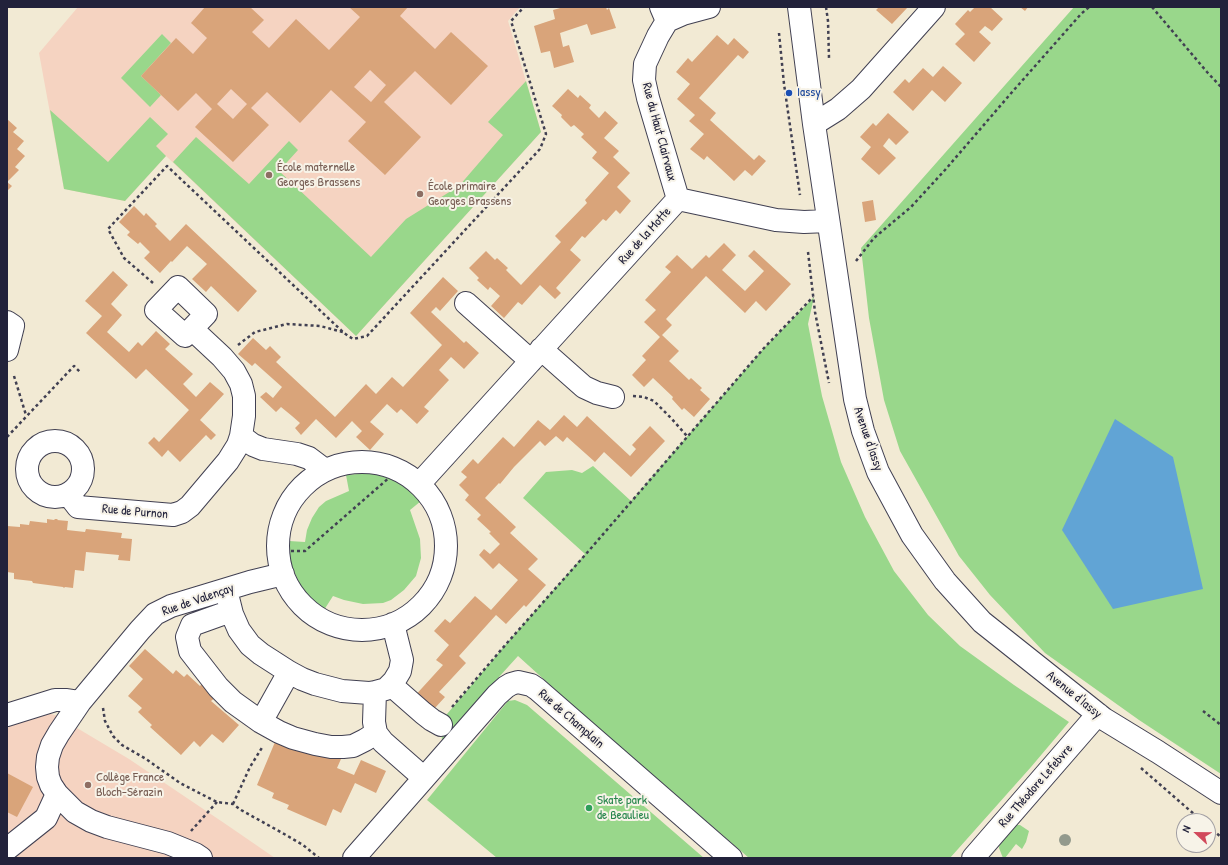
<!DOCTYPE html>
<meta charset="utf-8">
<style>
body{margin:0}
#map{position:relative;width:1228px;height:865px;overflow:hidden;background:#f2ead4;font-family:"Patrick Hand",sans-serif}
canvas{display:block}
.frame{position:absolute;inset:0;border:8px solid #22223b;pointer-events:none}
.north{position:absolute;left:1176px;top:813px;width:40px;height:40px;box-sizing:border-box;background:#f7f3e8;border:1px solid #a29fa3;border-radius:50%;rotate:292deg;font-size:11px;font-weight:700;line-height:16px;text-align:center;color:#22223b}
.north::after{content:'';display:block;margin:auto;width:14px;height:18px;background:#d1495b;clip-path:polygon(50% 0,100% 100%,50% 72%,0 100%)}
</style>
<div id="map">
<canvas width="1228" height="865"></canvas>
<div class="frame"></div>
<div class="north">N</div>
</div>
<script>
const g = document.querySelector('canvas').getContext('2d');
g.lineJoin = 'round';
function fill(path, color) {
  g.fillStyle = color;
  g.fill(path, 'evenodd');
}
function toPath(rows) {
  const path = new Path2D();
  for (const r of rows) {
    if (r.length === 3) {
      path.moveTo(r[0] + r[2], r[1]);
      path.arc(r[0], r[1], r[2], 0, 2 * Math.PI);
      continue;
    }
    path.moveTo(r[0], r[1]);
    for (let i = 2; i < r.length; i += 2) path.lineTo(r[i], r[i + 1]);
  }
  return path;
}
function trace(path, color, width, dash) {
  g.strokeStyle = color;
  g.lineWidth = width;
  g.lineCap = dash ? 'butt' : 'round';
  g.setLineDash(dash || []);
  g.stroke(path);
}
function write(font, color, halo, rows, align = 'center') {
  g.font = font + ' "Patrick Hand",sans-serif';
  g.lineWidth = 4;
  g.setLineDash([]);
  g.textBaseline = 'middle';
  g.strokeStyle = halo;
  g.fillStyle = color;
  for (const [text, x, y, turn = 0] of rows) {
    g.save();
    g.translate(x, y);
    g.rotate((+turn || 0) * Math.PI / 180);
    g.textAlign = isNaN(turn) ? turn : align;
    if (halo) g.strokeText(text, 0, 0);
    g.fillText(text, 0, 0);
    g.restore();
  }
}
const built = toPath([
 [78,7,520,7,508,21,541,132,356,336,166,156,125,201,64,189,39,53],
 [50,714,59,716,65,724,77,728,129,759,227,825,275,858,7,858,7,726]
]);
const green = toPath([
 [1074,7,1221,7,1221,774,1139,720,1045,653,990,595,959,556,900,451,884,400,869,318,861,248],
 [162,34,171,43,141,76,161,95,150,107,121,78],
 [526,81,541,132,356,336,173,162,196,137,249,184,289,141,298,150,279,171,371,257,406,219,459,186,503,135,488,122],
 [50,110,108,162,150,117,168,134,156,146,166,156,125,201,64,189],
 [814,297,808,324,822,396,841,462,865,517,894,571,928,615,960,646,1014,685,1069,722,1031,767,950,858,749,858,580,712,518,656,442,740,441,731,443,720,447,714,507,643,585,554,523,498,546,472,572,470,582,473,593,466,631,501,764,348],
 [358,474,374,474,388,478,400,483,412,492,421,501,410,510,420,539,421,558,416,576,404,590,391,600,383,603,363,604,344,600,333,596,324,610,312,601,302,590,291,564,289,553,289,541,305,542,307,530,312,518,319,507,326,501,349,491,346,475],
 [515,700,527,705,704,858,497,858,427,800,508,701],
 [1014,825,1020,825,1029,831,1026,842,1022,849,1016,844,1005,858,1003,858,999,848,1000,840]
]);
const water = toPath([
 [1115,419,1173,457,1203,589,1113,609,1062,530]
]);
const building = toPath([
 [205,7,250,7,264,20,252,32,269,48,296,19,329,50,360,17,349,7,408,7,400,16,435,49,451,32,488,66,451,105,415,71,384,102,421,137,385,175,348,141,366,122,331,90,300,123,267,92,251,108,269,125,233,162,195,127,212,109,196,93,178,111,141,76,176,38,193,54,207,38,191,23],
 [370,70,386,85,371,102,354,87],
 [231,89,247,104,233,119,217,104],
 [564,7,606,7,607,10,609,8,616,28,591,35,587,24,560,33,563,47,569,45,574,62,554,68,550,51,541,53,534,26,555,19,553,10],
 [879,7,908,7,892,24,876,10],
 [975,7,990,7,1003,19,992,31,985,26,979,32,991,43,974,62,955,44,965,34,955,24,968,10,970,12],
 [1020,7,1028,7,1025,11],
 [717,35,728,45,734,38,749,52,743,59,738,55,699,98,716,113,710,120,754,160,759,155,766,161,752,176,745,170,734,181,707,156,704,160,690,149,704,134,689,121,695,115,677,99,690,84,676,72,688,58,692,62],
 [943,66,962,83,945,102,932,90,913,111,893,92,905,79,909,83,923,68,933,77],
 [568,89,578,98,580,95,591,105,589,108,599,118,605,111,618,123,604,138,619,151,613,157,630,173,617,187,631,201,620,214,616,210,606,221,603,219,585,238,582,236,570,250,581,260,556,288,561,293,555,299,540,285,522,305,518,302,504,318,491,306,500,296,490,287,488,290,477,280,479,278,469,268,486,251,495,260,497,258,508,268,506,270,521,285,561,242,555,236,587,203,585,200,609,173,592,158,597,152,581,137,584,134,574,125,571,127,561,117,562,115,552,106],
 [888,113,909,132,896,145,889,138,883,146,896,158,879,175,861,159,871,147,860,137,873,123,876,126],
 [7,119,17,128,13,132,24,141,17,149,25,156,15,167,19,170,7,182,12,186,7,191],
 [873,200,876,220,865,222,862,202],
 [134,206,144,216,146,213,157,224,155,226,170,241,186,224,257,291,238,312,211,286,206,292,192,279,207,264,187,246,172,262,171,261,160,273,144,258,150,252,140,242,138,244,127,235,130,232,119,222],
 [724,243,736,255,722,270,745,291,764,271,748,256,754,250,791,284,766,311,756,301,745,313,706,276,666,319,672,325,662,335,679,351,669,361,689,380,691,378,702,388,700,390,710,399,694,417,684,408,682,410,672,399,673,397,653,378,644,387,632,375,646,360,642,356,660,337,644,322,656,310,645,300,671,272,665,267,677,255,692,269,706,255,709,258],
 [113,271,128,285,111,304,122,315,107,332,129,352,138,342,142,346,156,331,170,344,165,349,193,374,183,384,196,397,210,382,224,394,200,420,216,435,211,440,206,435,180,462,168,450,162,457,148,443,154,437,159,442,189,410,146,369,136,379,86,333,102,316,85,301],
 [443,277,458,291,440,311,436,307,431,312,464,343,466,341,479,353,464,369,451,357,439,370,449,380,424,407,429,411,417,424,401,409,397,413,387,404,370,422,384,434,370,450,356,437,362,431,352,421,336,438,316,419,301,435,295,428,300,423,292,416,281,407,276,412,260,397,266,392,273,398,282,387,255,363,252,366,238,354,253,338,266,350,270,346,281,357,276,362,335,417,366,384,376,394,392,377,403,387,442,345,410,313],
 [564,415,577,427,587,416,630,456,636,449,632,445,650,426,665,441,631,477,604,452,595,462,567,437,563,442,556,436,545,446,540,441,514,467,500,484,499,483,485,498,516,527,510,533,538,559,528,569,546,585,526,607,524,605,506,624,496,615,459,656,466,663,439,692,445,697,434,709,412,699,443,665,436,660,449,645,434,631,445,619,450,623,475,596,491,610,518,580,499,563,493,569,479,555,484,549,490,554,500,544,489,533,491,532,477,519,481,515,465,500,469,495,459,485,467,477,461,472,473,459,478,464,503,437,514,447,538,420,550,430],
 [47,519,54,520,55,519,58,519,57,520,68,521,67,530,85,532,86,529,122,533,121,538,132,539,130,561,118,560,119,555,86,552,84,571,75,570,73,588,65,587,64,588,63,587,33,583,32,581,14,579,14,573,7,572,7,526,20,527,20,524,29,525,30,521,47,523],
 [145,649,173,674,176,670,184,677,187,674,200,686,202,684,216,697,211,701,239,725,223,743,212,734,200,747,194,741,181,755,150,727,152,725,138,712,142,708,128,696,143,679,129,666],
 [275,742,293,750,295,747,324,751,341,759,337,768,354,775,361,760,386,771,376,793,355,783,341,813,333,809,326,826,287,809,289,805,272,798,274,793,257,785],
 [7,773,33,787,17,817,7,812]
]);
const path = toPath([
 [826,7,828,21,829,58],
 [1152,7,1207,72,1221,87],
 [779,33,784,84,800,195],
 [808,252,815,312,829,383],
 [856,261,874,238,911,207,945,170,1013,91,1081,14,1089,7],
 [153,283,124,258,108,229,167,166,344,333,353,339,367,336,540,149,546,134,511,21,524,7],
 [238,345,255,332,287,324,320,326,343,332],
 [14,376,26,415],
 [633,396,644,397,654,401,671,418,687,436],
 [7,437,74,366,81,373],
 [285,551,305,551,398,470],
 [452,707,507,643,586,554,764,348,813,297],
 [103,708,105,721,113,736,122,745,146,759,180,783,203,795,217,802,233,804,241,810,286,835,303,845,319,858],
 [1203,711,1221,725],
 [1141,768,1202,821],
 [233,804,250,767,263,746],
 [1208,826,1221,837],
 [191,831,217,802]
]);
const minor = toPath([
 [661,7,667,21,658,36,645,64,644,80,648,98,678,199],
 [799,7,814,124,855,399,863,431,878,472,912,535,945,581,982,622,1104,719,1158,752,1221,793],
 [667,21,683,14,709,7],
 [814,124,838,109,861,89,934,7],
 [178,287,206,314,185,336,156,310,178,287],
 [466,303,531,361],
 [7,322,13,326,7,350],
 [541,349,584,387,597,393,613,397],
 [241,436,253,445,263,449,297,454,309,458,325,470],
 [55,469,28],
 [362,546,84],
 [420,483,678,199,776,220,804,222,828,221],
 [68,494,78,507,173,515,182,512,190,506,228,461,238,445,241,436,244,416,244,396,241,384,234,371,222,357,192,329],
 [228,598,232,614,239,630,250,645,261,654,289,672,302,679,315,684,342,691,369,693,375,692,386,689,394,681,400,671,402,660,393,624],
 [231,611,192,625,187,637,190,651,218,687,233,702,261,722,279,732,293,738,315,744,331,747,343,747,353,746,365,740,376,733],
 [391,685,423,713,432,720,441,725],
 [375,692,374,722,376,733,383,742,424,778],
 [7,715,55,700,67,700,80,702],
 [261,722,289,672],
 [7,849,46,818,57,794],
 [201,858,195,854,168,843,107,827,91,821,75,812,57,794,51,785,48,777,47,767,48,757,52,745,59,733,80,702,140,630,155,614,171,606,250,582,283,574],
 [354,858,497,695,506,687,511,684,518,682,531,685,537,689,731,858],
 [973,858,1098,714]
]);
const trees = [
 [1065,840]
];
const markers = [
 [789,93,4,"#1a4fb4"],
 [269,175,4,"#8d6e63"],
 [420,194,4,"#8d6e63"],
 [88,785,4,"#8d6e63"],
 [589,808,4,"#2e9e5b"]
];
const transitNames = [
 ["Iassy",797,93]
];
const streetNames = [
 ["Rue du Haut Clairvaux",659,132,75],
 ["Rue de la Motte",645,236,-48],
 ["Avenue d'Iassy",868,439,71],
 ["Rue de Purnon",135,512,5],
 ["Rue de Valençay",198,600,-19],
 ["Avenue d'Iassy",1074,695,39],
 ["Rue de Champlain",571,719,41],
 ["Rue Théodore Lefebvre",1036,786,-49]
];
const educationNames = [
 ["École maternelle",277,168],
 ["Georges Brassens",277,183],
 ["École primaire",428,187],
 ["Georges Brassens",428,202],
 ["Collège France",96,778],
 ["Bloch-Sérazin",96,793]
];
const leisureNames = [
 ["Skate park",597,801],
 ["de Beaulieu",597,816]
];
fill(built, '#f5d3c1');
fill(green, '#99d78b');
fill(water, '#61a4d5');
fill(building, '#d9a47a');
trace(minor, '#414052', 24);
trace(path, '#414052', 2.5, [3, 3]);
trace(minor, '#fff', 22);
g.fillStyle = '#939a8d';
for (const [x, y] of trees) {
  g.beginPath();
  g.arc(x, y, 6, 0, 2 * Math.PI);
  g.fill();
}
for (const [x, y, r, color] of markers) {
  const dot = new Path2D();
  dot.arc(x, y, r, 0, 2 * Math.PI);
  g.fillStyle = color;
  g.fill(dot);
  trace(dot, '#f7f3e8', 1.5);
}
write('13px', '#164399', '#f7f3e8', transitNames, 'left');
write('13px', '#22223b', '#f7f3e8', streetNames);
write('13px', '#785e54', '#f7f3e8', educationNames, 'left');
write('13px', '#27864d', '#f7f3e8', leisureNames, 'left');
</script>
